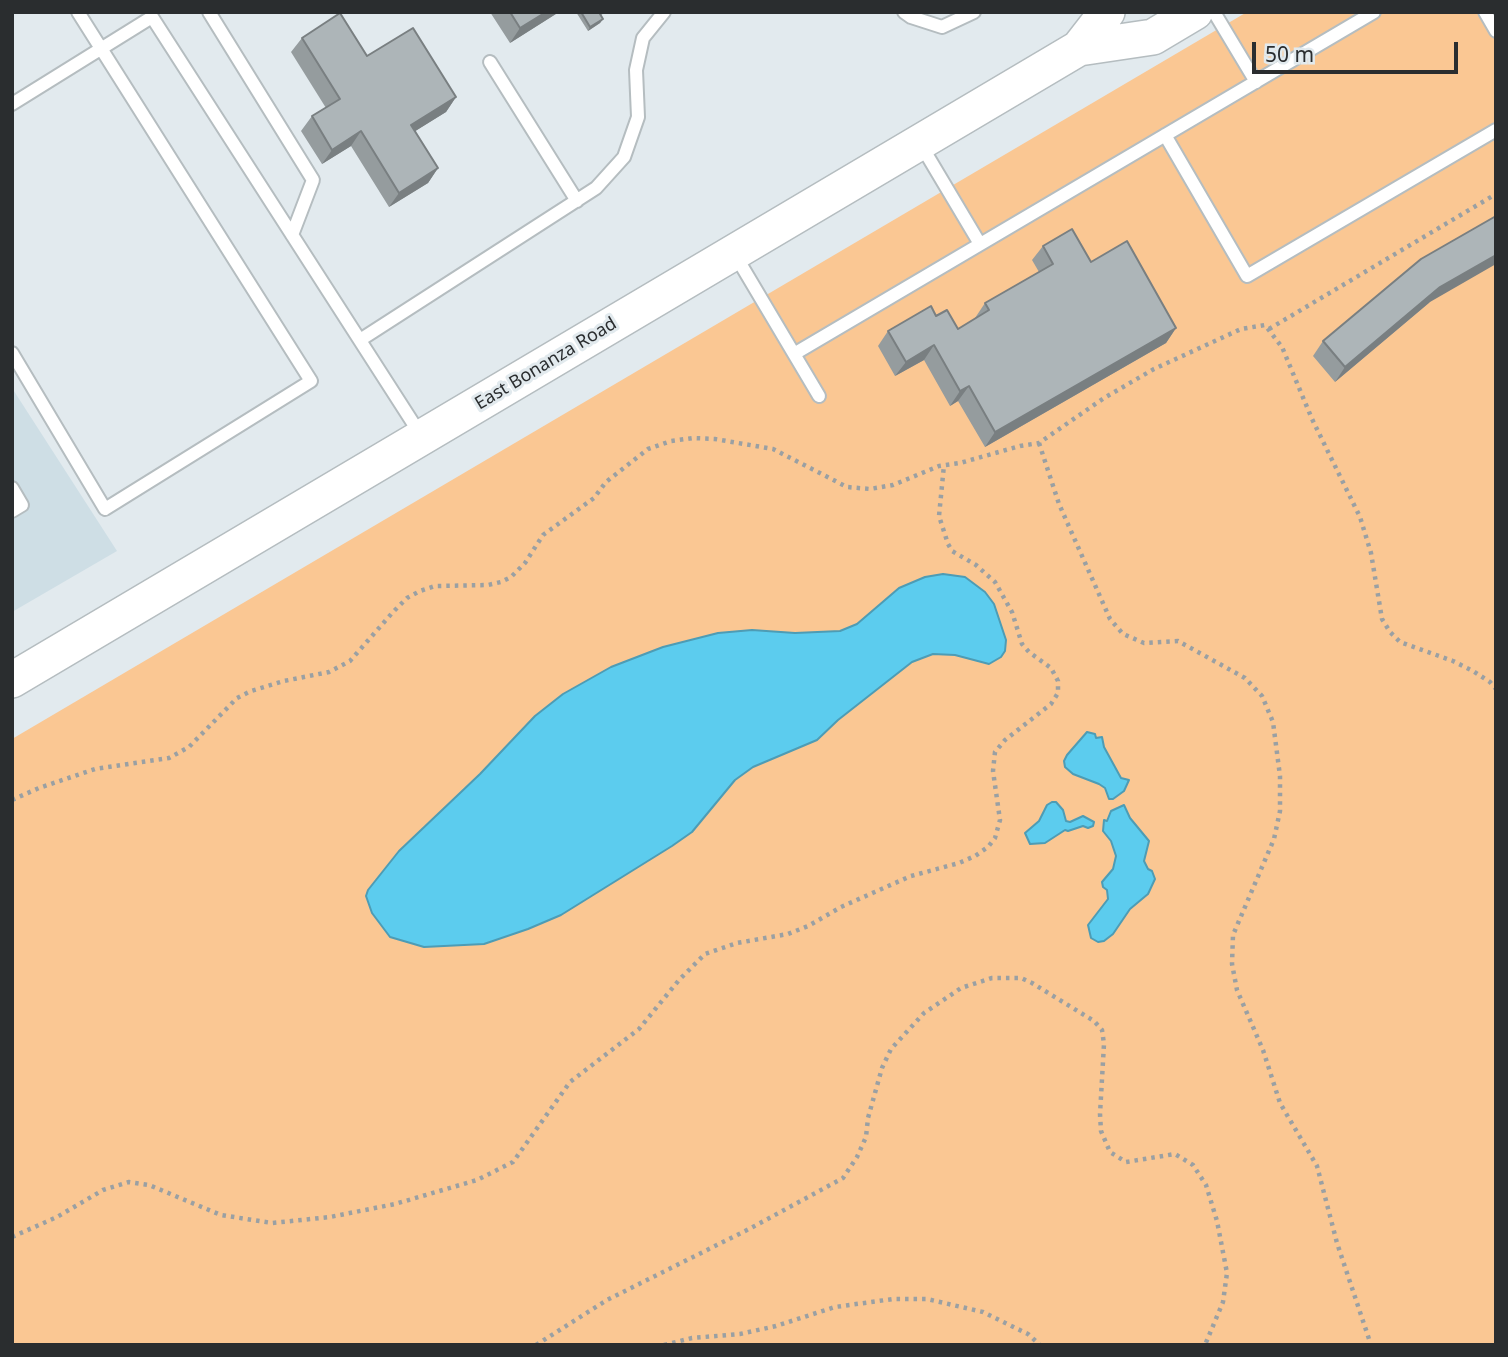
<!DOCTYPE html>
<style>
body{margin:0}
#map{position:relative;width:1508px;height:1357px;overflow:hidden;background:#e2eaee;font-family:"Noto Sans",sans-serif}
canvas{display:block}
.frame{position:absolute;inset:0;border:14px solid #2a2d2f;pointer-events:none}
.scale{position:absolute;left:1252px;top:42px;width:206px;height:32px;box-sizing:border-box;border:4px solid #2a2d2f;border-top:0;padding-left:9px;font-size:21px;line-height:24px;white-space:nowrap;color:#2a2d2f;-webkit-text-stroke:5px #e2eaee;paint-order:stroke}
</style>
<div id="map">
<canvas width="1508" height="1357"></canvas>
<div class="frame"></div>
<div class="scale">50 m</div>
</div>
<script>
const g = document.querySelector('canvas').getContext('2d');
g.lineJoin = 'round';
function fill(path, color) {
  g.fillStyle = color;
  g.fill(path, 'evenodd');
}
function toPath(rows) {
  const path = new Path2D();
  for (const r of rows) {
    path.moveTo(r[0], r[1]);
    for (let i = 2; i < r.length; i += 2) path.lineTo(r[i], r[i + 1]);
  }
  return path;
}
function trace(path, color, width, dash) {
  g.strokeStyle = color;
  g.lineWidth = width;
  g.lineCap = dash ? 'butt' : 'round';
  g.setLineDash(dash || []);
  g.stroke(path);
}
function write(font, color, halo, rows, align = 'center') {
  g.font = font + ' "Noto Sans",sans-serif';
  g.lineWidth = 6;
  g.setLineDash([]);
  g.textBaseline = 'middle';
  g.strokeStyle = halo;
  g.fillStyle = color;
  for (const [text, x, y, turn = 0] of rows) {
    g.save();
    g.translate(x, y);
    g.rotate((+turn || 0) * Math.PI / 180);
    g.textAlign = isNaN(turn) ? turn : align;
    if (halo) g.strokeText(text, 0, 0);
    g.fillText(text, 0, 0);
    g.restore();
  }
}
const built = toPath([
 [12,388,117,551,12,612]
]);
const green = toPath([
 [1247,12,1496,12,1496,1345,12,1345,12,739]
]);
const water = toPath([
 [943,574,965,577,985,592,994,604,1006,640,1005,651,1001,657,989,664,955,655,933,654,912,662,838,720,817,740,753,767,735,780,692,832,672,846,561,915,528,929,484,944,424,947,390,937,372,913,366,896,368,890,399,851,480,774,535,716,563,694,611,667,663,647,718,633,752,630,795,633,840,631,857,624,899,588,925,577,943,574],
 [1087,732,1095,734,1096,738,1102,737,1104,747,1121,778,1129,780,1124,791,1113,799,1109,799,1105,788,1099,784,1073,774,1065,767,1064,761,1067,755,1087,732],
 [1052,802,1056,802,1063,810,1066,821,1070,822,1083,816,1094,822,1093,826,1088,828,1083,826,1068,831,1065,830,1045,843,1030,844,1025,833,1039,821,1047,805,1052,802],
 [1124,805,1130,818,1149,841,1144,861,1148,869,1152,871,1155,879,1148,894,1130,909,1113,934,1104,941,1098,942,1091,938,1088,925,1108,899,1107,890,1103,887,1102,882,1113,869,1116,856,1111,841,1103,831,1104,820,1107,821,1111,811,1124,805]
]);
const path = toPath([
 [1269,329,1496,194],
 [1039,443,1059,504,1110,619,1123,634,1144,643,1178,641,1245,678,1262,696,1273,722,1280,776,1280,811,1274,839,1233,935,1232,964,1237,990,1263,1050,1280,1103,1317,1166,1337,1243,1371,1345],
 [12,800,39,788,95,769,169,758,189,747,237,698,251,691,284,681,329,672,350,661,393,612,407,598,420,591,435,586,488,585,501,582,511,577,525,563,543,535,594,498,606,482,648,449,671,441,693,438,715,439,773,449,847,487,870,489,893,485,939,466,960,463,1020,446,1039,443,1104,398,1154,369,1241,329,1265,325,1282,347,1312,419,1360,517,1371,553,1382,619,1390,632,1400,642,1453,661,1473,671,1490,682,1496,689],
 [12,1237,57,1217,103,1190,129,1182,149,1185,221,1215,272,1223,330,1217,395,1204,477,1180,513,1162,570,1082,639,1029,679,980,705,954,737,943,788,934,808,926,841,907,886,887,911,876,959,863,975,856,988,847,995,838,1000,820,993,771,995,752,1005,740,1051,704,1058,693,1058,681,1051,668,1029,652,1022,644,1012,612,995,582,976,565,952,551,948,544,939,516,944,465],
 [536,1345,607,1300,751,1228,843,1178,857,1157,866,1137,868,1118,882,1068,891,1049,924,1013,961,988,992,978,1021,978,1032,983,1094,1021,1102,1030,1104,1044,1100,1114,1101,1131,1110,1152,1126,1162,1175,1154,1193,1165,1206,1185,1217,1221,1227,1273,1223,1302,1205,1345],
 [664,1345,692,1338,740,1334,776,1326,835,1307,893,1299,927,1299,983,1312,1028,1334,1040,1345]
]);
const lane = toPath([
 [209,12,313,180,292,235],
 [904,12,911,17,942,27,974,12],
 [1214,12,1256,82],
 [1485,12,1496,31],
 [490,62,577,201],
 [12,104,152,17,422,437],
 [1165,135,1247,276,1496,130],
 [921,145,980,244],
 [734,253,819,396],
 [360,340,596,188,624,157,638,117,636,70,643,38,664,12],
 [12,353,105,509,311,381,78,12],
 [794,354,1374,12],
 [12,488,22,505,12,511]
]);
const secondary = toPath([
 [1079,48,1153,37,1195,12],
 [12,680,1079,48,1107,12]
]);
const wall = toPath([
 [490,12,559,12,510,43],
 [576,12,606,12,601,15,603,19,600,23,588,31],
 [302,38,367,56,456,97,446,112,415,131,438,168,428,183,389,207,351,146,322,164,301,131,312,116,326,108,291,52],
 [1043,246,1091,262,1176,328,1166,343,985,447,958,401,950,406,924,360,895,376,878,346,888,331,936,316,958,329,975,319,975,318,985,303,1039,272,1032,260],
 [1430,302,1335,382,1313,356,1323,341]
]);
const shadedWall = toPath([
 [546,12,559,12,510,43,520,28],
 [603,19,600,23,588,31,590,27],
 [456,97,446,112,401,140,411,125],
 [361,131,351,146,322,164,332,150],
 [438,168,428,183,389,207,399,193],
 [1496,255,1496,264,1430,302,1335,382,1345,367,1440,287],
 [1176,328,1166,343,985,447,995,432],
 [934,345,924,360,895,376,906,362],
 [969,386,958,401,950,406,960,391]
]);
const building = toPath([
 [510,12,546,12,520,28,510,12],
 [581,12,602,12,600,14,603,19,590,27,581,12],
 [340,13,367,56,413,28,456,97,411,125,438,168,399,193,361,131,332,150,312,116,340,99,302,38,340,13],
 [1496,216,1496,255,1440,287,1345,367,1323,341,1421,259,1496,216],
 [1072,229,1091,262,1127,241,1176,328,995,432,969,386,960,391,934,345,906,362,888,331,931,306,936,316,947,310,958,329,989,310,985,303,1053,264,1043,246,1072,229]
]);
const streetNames = [
 ["East Bonanza Road",546,364,-31]
];
fill(built, '#cedee5');
fill(green, '#fac793');
fill(water, '#5cccee');
trace(water, '#4d9cb5', 2);
trace(lane, '#b5bdc0', 16);
trace(secondary, '#b5bdc0', 38);
trace(path, '#9aa0a3', 4.5, [3.5, 5]);
trace(lane, '#fff', 12);
trace(secondary, '#fff', 35);
fill(wall, '#959c9e');
fill(shadedWall, '#797f81');
fill(building, '#adb5b8');
trace(building, '#797f81', 2);
write('18px', '#2a2d2f', '#e2eaee', streetNames);
</script>
